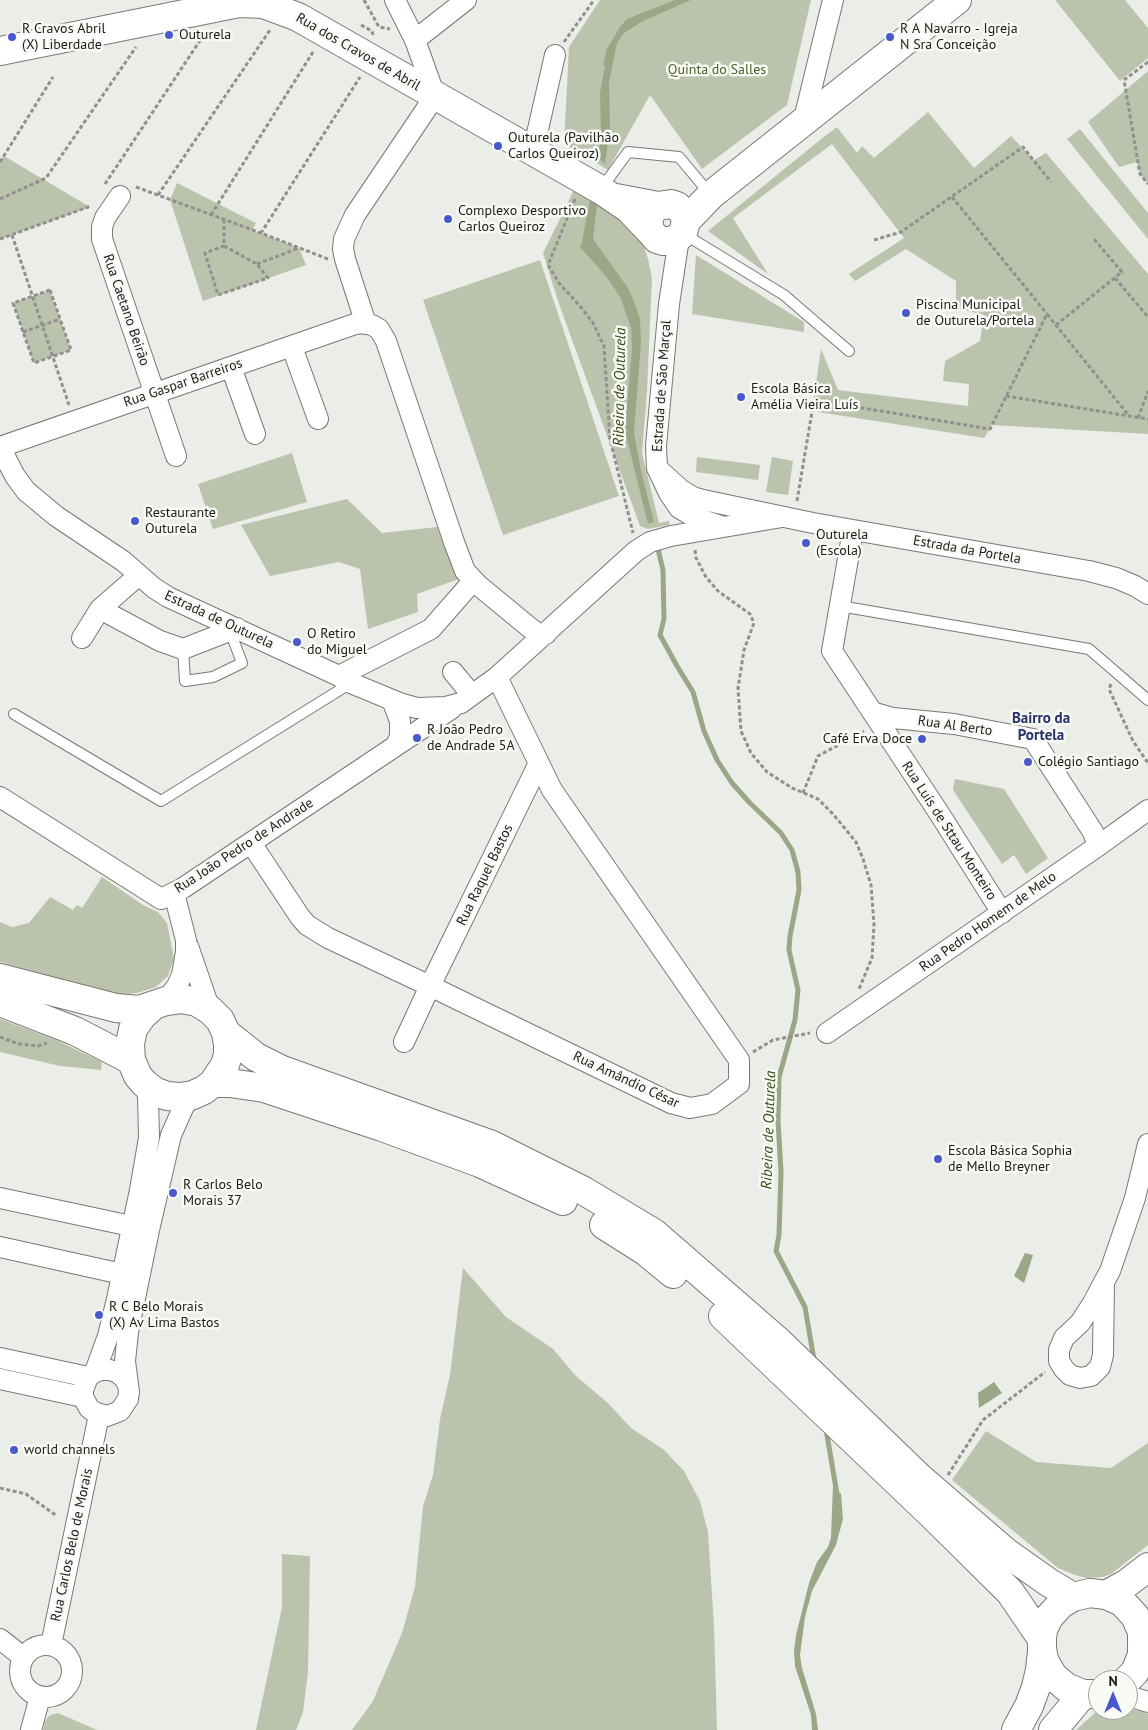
<!DOCTYPE html>
<meta charset="utf-8">
<style>
body{margin:0}
#map{position:relative;width:1148px;height:1730px;overflow:hidden;background:#ebede8;font-family:"PT Sans",sans-serif}
canvas{display:block}
.north{position:absolute;left:1088px;top:1670px;width:50px;height:50px;box-sizing:border-box;background:#f8faf5;border:1px solid #a0a29e;border-radius:50%;rotate:0deg;font-size:14px;font-weight:700;line-height:20px;text-align:center;color:#1c1d1b}
.north::after{content:'';display:block;margin:auto;width:18px;height:22px;background:#4859ce;clip-path:polygon(50% 0,100% 100%,50% 72%,0 100%)}
</style>
<div id="map">
<canvas width="1148" height="1730"></canvas>
<div class="north">N</div>
</div>
<script>
const g = document.querySelector('canvas').getContext('2d');
g.lineJoin = 'round';
function fill(path, color) {
  g.fillStyle = color;
  g.fill(path, 'evenodd');
}
function toPath(rows) {
  const path = new Path2D();
  for (const r of rows) {
    if (r.length === 3) {
      path.moveTo(r[0] + r[2], r[1]);
      path.arc(r[0], r[1], r[2], 0, 2 * Math.PI);
      continue;
    }
    path.moveTo(r[0], r[1]);
    for (let i = 2; i < r.length; i += 2) path.lineTo(r[i], r[i + 1]);
  }
  return path;
}
function trace(path, color, width, dash) {
  g.strokeStyle = color;
  g.lineWidth = width;
  g.lineCap = dash ? 'butt' : 'round';
  g.setLineDash(dash || []);
  g.stroke(path);
}
function write(font, color, halo, rows, align = 'center') {
  g.font = font + ' "PT Sans",sans-serif';
  g.lineWidth = 5;
  g.setLineDash([]);
  g.textBaseline = 'middle';
  g.strokeStyle = halo;
  g.fillStyle = color;
  for (const [text, x, y, turn = 0] of rows) {
    g.save();
    g.translate(x, y);
    g.rotate((+turn || 0) * Math.PI / 180);
    g.textAlign = isNaN(turn) ? turn : align;
    if (halo) g.strokeText(text, 0, 0);
    g.fillText(text, 0, 0);
    g.restore();
  }
}
const green = toPath([
 [600,0,811,0,787,105,702,169,650,95,608,170,564,144,569,47],
 [1055,0,1125,0,1148,28,1148,58,1120,81],
 [1148,71,1148,184,1140,174,1137,162,1119,167,1088,122],
 [928,112,974,168,1011,136,1034,160,1046,153,1148,274,1148,434,992,425,984,438,812,411,821,349,838,390,968,406,969,384,943,381,945,361,980,341,984,315,956,308,956,281,906,249,855,281,849,274,904,238,832,144,733,218,768,274,708,231,820,140,837,127,857,153,862,146,874,158],
 [1080,129,1148,213,1148,239,1067,139],
 [4,156,90,207,0,239,0,162],
 [177,183,256,223,252,230,299,248,306,265,203,301,170,200],
 [574,190,620,218,643,244,648,259,652,278,647,391,642,453,659,523,669,521,669,525,648,529,640,526,559,304,543,253],
 [696,255,804,322,804,332,692,314],
 [540,260,619,496,503,535,423,300],
 [50,290,71,350,34,363,13,303],
 [292,453,307,502,213,529,198,484],
 [697,457,760,465,758,480,696,472],
 [772,457,793,461,788,495,766,492],
 [347,499,382,533,437,527,459,579,417,594,418,612,368,629,360,569,339,562,270,576,241,525],
 [955,779,1004,789,1048,858,1026,874,1014,855,1002,864,953,790],
 [102,877,143,905,158,912,167,923,174,958,168,976,156,987,137,993,116,995,0,962,0,922,12,927,29,923,50,897,73,910,77,905,82,908],
 [0,1019,56,1040,102,1062,101,1070,60,1066,0,1052],
 [463,1268,506,1317,553,1349,576,1376,609,1404,631,1428,663,1449,684,1471,700,1501,708,1532,714,1626,717,1730,352,1730,373,1701,402,1633,415,1587,423,1506,433,1475,440,1419,450,1375],
 [986,1431,1036,1462,1111,1468,1148,1443,1148,1545,1111,1574,1103,1577,1087,1578,1075,1575,1058,1568,952,1480],
 [282,1554,310,1556,308,1672,303,1712,296,1730,256,1730,282,1607],
 [1128,1709,1140,1711,1148,1714,1148,1730,1076,1730,1097,1711],
 [58,1713,97,1730,43,1730,45,1721,50,1715]
]);
const water = toPath([
 [675,0,691,0,643,21,624,33,617,43,609,82,610,128,605,164,598,157,601,136,600,92,606,62,613,39,619,28,627,19],
 [590,200,597,205,593,239,628,288,635,304,640,319,641,342,634,432,641,471,654,522,648,524,625,431,632,348,631,327,620,297,606,276,580,247,582,242],
 [1025,1253,1033,1255,1024,1283,1014,1276],
 [994,1382,1002,1393,979,1408,978,1393],
 [833,1485,841,1494,843,1519,836,1545,812,1591,805,1617,800,1655,802,1668,816,1714,818,1730,812,1730,811,1715,795,1666,794,1651,796,1635,809,1583,817,1562,828,1547,831,1538]
]);
const stream = toPath([
 [606,64,609,50,614,42],
 [658,549,663,570,664,619,660,635,677,666,693,692,704,731,717,760,732,783,749,802,781,833,792,850,798,872,799,890,790,936,789,950,798,990,795,1020,779,1077,778,1120,781,1172,779,1235,776,1251,805,1307,814,1360],
 [826,1429,837,1494]
]);
const path = toPath([
 [364,0,379,27,390,29],
 [361,25,372,31,373,35],
 [564,42,594,0],
 [1148,62,1124,80,1140,174,1148,184],
 [0,162,53,77],
 [105,184,205,33],
 [136,187,261,233],
 [158,195,270,30],
 [952,197,1047,314],
 [0,199,46,178,136,47],
 [575,199,548,265,559,283,580,306,593,323,604,346,610,439,633,533],
 [211,215,313,52],
 [12,235,69,405],
 [0,239,91,206],
 [874,240,901,232,1023,147,1051,182],
 [224,246,257,264,268,278,218,295,205,253,224,246,224,220],
 [328,259,261,233,360,77],
 [257,264,299,248],
 [1115,278,1148,317],
 [50,290,71,350,34,363,13,303,50,290],
 [1056,325,1122,272,1094,239],
 [23,332,60,319],
 [1006,396,1148,419],
 [1138,418,1148,391],
 [797,501,814,400,990,429,1047,314,1130,417],
 [695,550,696,558,706,577,718,591,750,614,754,623,744,650,738,688,741,731,751,753,767,772,792,788,818,799,833,814,856,842,863,859,871,885,874,924,872,958,859,989],
 [1111,684,1109,689,1133,741,1148,763],
 [803,793,818,756,864,731],
 [0,1037,19,1044,38,1046,47,1043],
 [753,1052,773,1040,810,1033],
 [948,1475,983,1420,1045,1372],
 [0,1488,26,1494,57,1516]
]);
const lane = toPath([
 [601,189,628,152,679,157,710,194],
 [684,234,784,295,849,351],
 [840,606,1089,649,1148,700],
 [183,649,185,681,213,677,242,663,230,631],
 [14,714,161,801,351,683]
]);
const street = toPath([
 [415,40,466,0],
 [804,119,833,0],
 [533,151,555,55],
 [120,196,105,218,102,227,102,239,176,456],
 [679,238,669,304,656,446,657,468,669,493,679,508,696,518,721,526],
 [366,324,345,259,343,249,344,239,355,215,435,96,415,40,395,0],
 [292,347,318,419],
 [231,367,255,434],
 [0,447,15,476,26,491,56,516,123,561,154,588,168,597,339,676,351,683,402,704,417,708,446,707,461,703,472,695,497,677,636,551,650,542,671,536,782,517],
 [0,447,355,324,363,323,372,325,379,329,386,341,454,542,465,571,478,585,529,627,537,633,546,634],
 [657,468,680,489,693,497,703,500,813,523,1089,571,1116,578,1135,586,1148,594],
 [853,530,832,651,939,813,1002,913],
 [100,609,160,641,183,649,237,628],
 [82,638,100,609,139,575],
 [453,672,472,695],
 [339,676,431,629,473,581],
 [392,700,400,721,400,737,396,745],
 [872,712,893,718,954,724,1033,739,1093,832,1098,846],
 [0,797,161,899,183,888,451,709],
 [251,843,300,917,307,925,328,938,430,986,671,1103,690,1108,712,1104,739,1084,739,1060,552,790,497,677],
 [188,946,210,1010],
 [166,1001,177,986,182,975,186,952,186,940,174,893],
 [827,1033,1098,846,1148,810],
 [404,1042,430,986,539,763],
 [0,1198,145,1229],
 [0,1247,122,1274],
 [1104,1282,1103,1355,1100,1367,1091,1376,1080,1378,1070,1375,1064,1369,1059,1361,1059,1350,1064,1338,1080,1323,1093,1303,1104,1282,1110,1271,1135,1198,1148,1144],
 [0,1358,88,1377],
 [95,1372,108,1336,117,1299,140,1190,149,1138,148,1096,144,1083],
 [0,1379,83,1397],
 [128,1385,124,1378,118,1373,110,1370,102,1370,95,1372,88,1377,83,1390,83,1397,89,1408,94,1412,107,1416,120,1411,128,1399,129,1392,125,1361,128,1332,149,1230,171,1135,184,1106,193,1095],
 [0,1639,23,1657],
 [46,1671,26],
 [51,1645,99,1415],
 [1128,1696,1148,1702],
 [31,1730,40,1697]
]);
const secondary = toPath([
 [0,51,239,3,263,4,298,17,601,190,629,209,650,231],
 [616,198,658,206,671,204,677,206,685,215,686,221,683,233,674,241,663,241,657,239,650,231,648,220,653,209,658,206],
 [686,221,711,195,957,0],
 [0,978,116,1008,139,1010,166,1001,182,999,197,1002,210,1010,220,1020,226,1033,228,1044,228,1055,225,1065,213,1083,204,1090,193,1095,180,1097,167,1096,154,1091,144,1083,138,1076,131,1060,130,1044,133,1029,142,1016,154,1005],
 [0,1002,75,1031,131,1060],
 [226,1033,256,1057,282,1070,492,1145,584,1191,654,1233,778,1341,919,1477,1007,1553,1048,1582,1073,1597],
 [213,1083,230,1083,264,1088,382,1127,480,1163,563,1201],
 [604,1225,645,1251,673,1274],
 [723,1316,932,1515,1010,1592,1042,1639],
 [1106,1595,1126,1584,1148,1567],
 [1098,1694,1083,1694,1066,1687,1053,1676,1044,1660,1042,1648,1042,1639,1043,1630,1049,1617,1061,1604,1073,1597,1090,1593,1106,1595,1122,1602,1135,1616,1142,1632,1142,1655,1135,1672,1127,1680],
 [1016,1730,1029,1706,1036,1687,1040,1670,1042,1651],
 [1053,1730,1083,1694]
]);
const markers = [
 [169,35,5,"#4859ce"],
 [12,37,5,"#4859ce"],
 [890,37,5,"#4859ce"],
 [498,146,5,"#4859ce"],
 [448,219,5,"#4859ce"],
 [906,313,5,"#4859ce"],
 [741,397,5,"#4859ce"],
 [135,521,5,"#4859ce"],
 [806,543,5,"#4859ce"],
 [297,642,5,"#4859ce"],
 [417,738,5,"#4859ce"],
 [922,739,5,"#4859ce"],
 [1028,762,5,"#4859ce"],
 [938,1159,5,"#4859ce"],
 [173,1193,5,"#4859ce"],
 [99,1315,5,"#4859ce"],
 [14,1450,5,"#4859ce"]
];
const poiNames = [
 ["R Cravos Abril",22,29],
 ["(X) Liberdade",22,45],
 ["R A Navarro - Igreja",900,29],
 ["N Sra Conceição",900,45],
 ["Outurela",179,35],
 ["Outurela (Pavilhão",508,138],
 ["Carlos Queiroz)",508,154],
 ["Complexo Desportivo",458,211],
 ["Carlos Queiroz",458,227],
 ["Piscina Municipal",916,305],
 ["de Outurela/Portela",916,321],
 ["Escola Básica",751,389],
 ["Amélia Vieira Luís",751,405],
 ["Restaurante",145,513],
 ["Outurela",145,529],
 ["Outurela",816,535],
 ["(Escola)",816,551],
 ["O Retiro",307,634],
 ["do Miguel",307,650],
 ["R João Pedro",427,730],
 ["de Andrade 5A",427,746],
 ["Café Erva Doce",912,739,"right"],
 ["Colégio Santiago",1038,762],
 ["Escola Básica Sophia",948,1151],
 ["de Mello Breyner",948,1167],
 ["R Carlos Belo",183,1185],
 ["Morais 37",183,1201],
 ["R C Belo Morais",109,1307],
 ["(X) Av Lima Bastos",109,1323],
 ["world channels",24,1450]
];
const streetNames = [
 ["Rua dos Cravos de Abril",358,52,30],
 ["Rua Caetano Beirão",126,310,71],
 ["Rua Gaspar Barreiros",183,383,-19],
 ["Estrada de São Marçal",662,386,-86],
 ["Estrada da Portela",967,550,10],
 ["Estrada de Outurela",219,620,25],
 ["Rua Al Berto",955,726,8],
 ["Rua Luís de Sttau Monteiro",949,831,57],
 ["Rua João Pedro de Andrade",244,846,-33],
 ["Rua Raquel Bastos",485,875,-64],
 ["Rua Pedro Homem de Melo",988,922,-35],
 ["Rua Amândio César",626,1080,25],
 ["Rua Carlos Belo de Morais",72,1545,-78]
];
const parkNames = [
 ["Quinta do Salles",717,70]
];
const waterNames = [
 ["Ribeira de Outurela",620,387,-89],
 ["Ribeira de Outurela",769,1130,-88]
];
const neighbourhoodNames = [
 ["Bairro da",1041,719],
 ["Portela",1041,736]
];
fill(green, '#bbc3ad');
fill(water, '#9ba686');
trace(stream, '#9ba686', 5);
trace(lane, '#777974', 12);
trace(street, '#777974', 22);
trace(secondary, '#777974', 30);
trace(path, '#90918e', 3, [4, 2.5]);
trace(lane, '#fff', 10);
trace(street, '#fff', 20);
trace(secondary, '#fff', 28);
for (const [x, y, r, color] of markers) {
  const dot = new Path2D();
  dot.arc(x, y, r, 0, 2 * Math.PI);
  g.fillStyle = color;
  g.fill(dot);
  trace(dot, '#f8faf5', 2);
}
write('14px', '#1c1d1b', '#f8faf5', poiNames, 'left');
write('14px', '#1c1d1b', '#f8faf5', streetNames);
write('14px', '#4f5e2a', '#f8faf5', parkNames);
write('italic 15px', '#384611', '#f8faf5', waterNames);
write('bold 15px', '#27316a', '#f8faf5', neighbourhoodNames);
</script>
